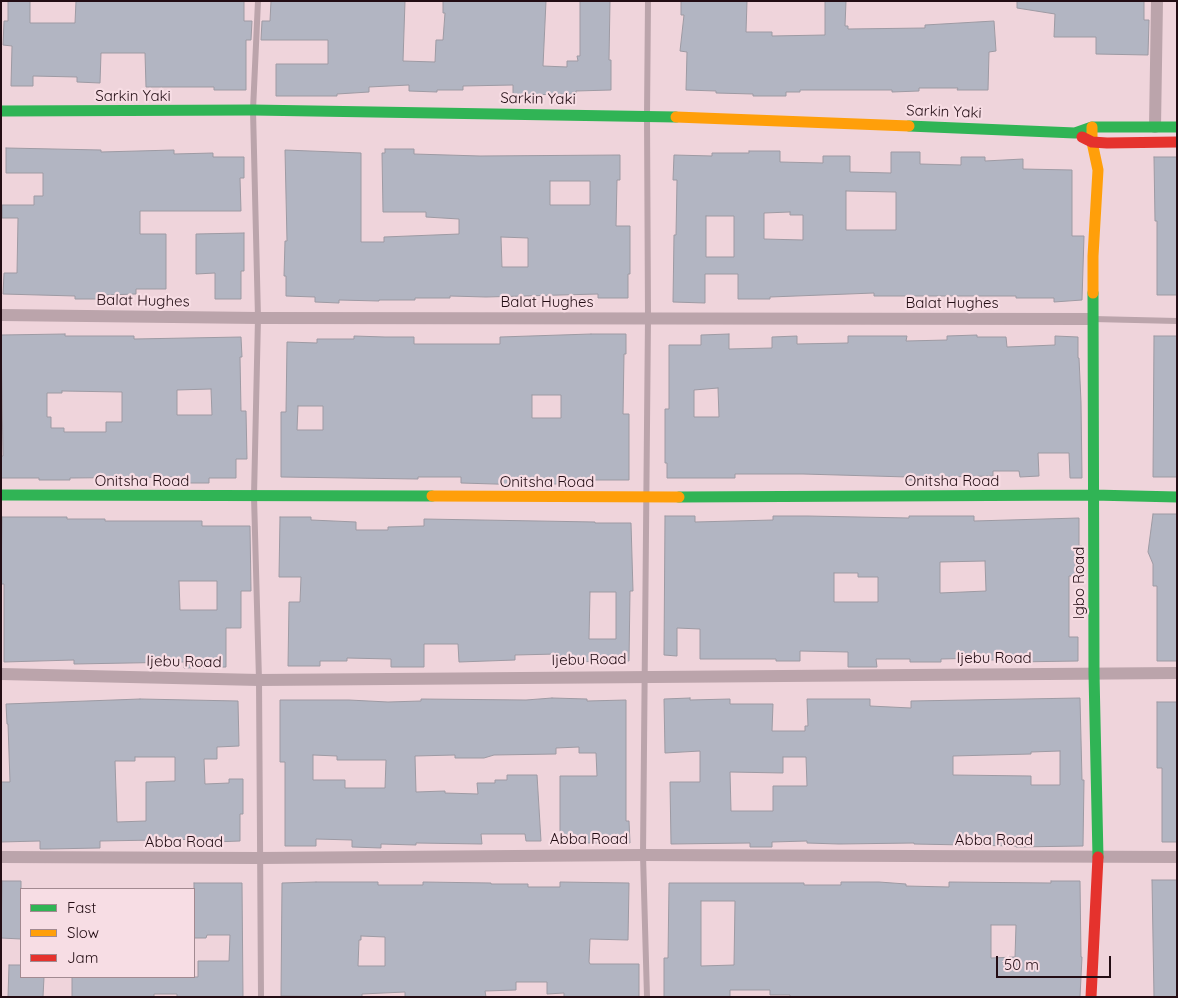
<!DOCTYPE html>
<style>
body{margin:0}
#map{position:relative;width:1178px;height:998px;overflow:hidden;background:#efd4db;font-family:Quicksand,sans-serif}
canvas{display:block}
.frame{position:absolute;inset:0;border:2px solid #230d14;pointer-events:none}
.legend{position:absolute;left:20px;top:888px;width:175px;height:90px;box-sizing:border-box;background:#f7dde4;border:1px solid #a28a91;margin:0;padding:6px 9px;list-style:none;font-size:15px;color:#230d14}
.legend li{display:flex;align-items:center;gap:10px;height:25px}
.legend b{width:25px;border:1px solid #a28a91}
.scale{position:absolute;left:996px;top:956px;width:115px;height:22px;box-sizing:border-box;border:2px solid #230d14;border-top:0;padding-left:6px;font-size:15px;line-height:18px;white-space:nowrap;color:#230d14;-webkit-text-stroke:4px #f7dde4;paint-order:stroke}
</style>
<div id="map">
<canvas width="1178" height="998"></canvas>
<div class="frame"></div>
<ul class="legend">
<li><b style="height:6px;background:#30b455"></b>Fast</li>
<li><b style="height:6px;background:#ff9f0a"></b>Slow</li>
<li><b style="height:6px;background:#e5322d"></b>Jam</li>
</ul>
<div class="scale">50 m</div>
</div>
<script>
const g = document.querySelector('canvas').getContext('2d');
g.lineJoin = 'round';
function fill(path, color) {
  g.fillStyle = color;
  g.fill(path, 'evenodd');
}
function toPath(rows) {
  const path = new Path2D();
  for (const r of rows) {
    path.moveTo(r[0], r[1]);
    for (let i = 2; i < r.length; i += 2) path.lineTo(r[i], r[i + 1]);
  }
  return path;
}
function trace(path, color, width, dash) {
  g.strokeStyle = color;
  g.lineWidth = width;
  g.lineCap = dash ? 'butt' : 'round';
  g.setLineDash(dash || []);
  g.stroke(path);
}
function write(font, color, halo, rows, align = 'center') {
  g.font = font + ' Quicksand,sans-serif';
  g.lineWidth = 4.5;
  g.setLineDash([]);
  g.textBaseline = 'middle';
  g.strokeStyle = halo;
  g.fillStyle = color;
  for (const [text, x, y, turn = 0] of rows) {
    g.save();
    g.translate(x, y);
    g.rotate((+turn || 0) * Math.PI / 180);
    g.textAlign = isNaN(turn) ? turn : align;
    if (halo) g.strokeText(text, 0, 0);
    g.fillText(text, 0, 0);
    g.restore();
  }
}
const building = toPath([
 [8,1,30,1,30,23,75,23,76,1,244,1,244,21,252,21,251,40,246,40,246,90,214,90,214,87,146,87,145,53,101,53,100,83,77,82,77,77,33,76,33,86,11,86,12,46,3,45,4,21,8,21,8,1],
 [271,1,405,1,403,61,435,62,436,40,443,40,445,13,443,13,443,1,546,1,543,66,567,67,567,61,578,61,577,56,580,56,580,1,610,1,609,60,611,60,611,90,576,91,576,94,513,95,513,85,463,86,463,90,437,90,437,92,409,91,409,85,369,87,369,92,337,94,337,96,276,96,276,64,328,64,328,40,261,40,262,21,270,21,271,1],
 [681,1,747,1,746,32,772,32,772,36,825,35,825,1,846,1,845,26,848,26,848,29,925,28,925,25,994,21,996,51,989,52,988,90,957,90,958,88,919,88,919,91,892,92,892,90,800,90,800,92,786,92,786,96,753,96,753,94,716,93,716,91,686,90,687,52,680,51,684,15,681,15,681,1],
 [1017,1,1144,1,1144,20,1149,20,1148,55,1096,54,1096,37,1054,37,1055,14,1017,8,1017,1],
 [6,148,101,150,101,152,174,150,174,154,213,153,213,157,244,157,244,178,240,178,241,211,140,211,140,234,166,234,166,289,136,289,136,294,106,295,106,299,75,299,75,296,3,294,4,273,17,273,18,218,2,218,2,205,34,205,34,196,43,196,43,173,6,173,6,148],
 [385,149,414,149,414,154,480,156,620,155,620,180,617,180,616,226,630,226,630,274,628,274,628,298,598,298,598,294,486,297,450,296,450,298,415,298,415,300,379,300,379,301,339,300,339,303,315,302,315,297,286,296,286,276,284,276,285,241,287,241,285,150,361,153,361,242,384,242,384,237,459,234,459,219,426,217,426,212,383,212,382,153,385,153,385,149],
 [550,181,590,181,590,205,550,205,550,181],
 [501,237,528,238,528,267,502,267,501,237],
 [749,151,780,151,780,162,823,163,823,156,850,156,850,172,891,173,891,152,920,152,920,164,961,165,961,157,985,157,985,161,1023,159,1023,169,1072,170,1072,236,1084,236,1082,300,1054,302,1054,298,1016,298,1016,296,874,296,874,293,770,297,770,299,738,299,738,274,705,274,705,303,673,302,674,235,676,235,677,180,673,180,674,155,712,156,712,153,749,153,749,151],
 [846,191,896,192,896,230,846,230,846,191],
 [790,212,790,215,803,215,803,240,764,239,764,213,790,212],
 [706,216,734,216,734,257,706,257,706,216],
 [1154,157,1177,157,1177,295,1157,295,1157,221,1155,221,1154,157],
 [244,233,244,271,241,271,241,299,215,299,215,273,196,274,196,234,244,233],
 [65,334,65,336,134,336,134,339,241,337,242,357,240,357,241,411,246,411,247,459,236,459,236,478,209,478,209,483,176,483,176,477,70,478,70,480,39,480,39,478,1,478,1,456,3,456,1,335,65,334],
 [211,389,212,415,177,415,177,390,211,389],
 [62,391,122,392,122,422,106,422,106,432,64,432,64,428,51,428,51,417,47,417,47,393,62,393,62,391],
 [591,334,626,334,626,354,624,354,623,414,629,414,629,480,566,480,566,484,528,484,528,485,461,483,461,477,418,477,418,479,281,477,281,412,286,412,287,342,317,343,317,339,354,339,354,336,385,337,414,337,414,344,500,344,500,337,591,334],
 [532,395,561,395,561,418,532,418,532,395],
 [298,406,323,406,323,430,297,430,298,406],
 [729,334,729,349,772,348,772,337,797,336,797,344,848,343,848,336,907,336,906,341,947,340,947,336,977,335,977,337,1006,337,1007,347,1055,345,1055,336,1078,337,1078,358,1079,358,1081,402,1082,478,1070,478,1069,453,1038,453,1039,476,1020,477,1019,471,993,471,993,476,941,477,941,480,908,480,908,477,803,474,735,474,735,478,667,478,667,463,665,463,665,409,669,409,669,345,701,345,701,335,729,334],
 [718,388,719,417,694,417,694,390,718,388],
 [1154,336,1177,336,1177,477,1153,477,1154,336],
 [1153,514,1177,514,1177,661,1157,661,1157,586,1153,586,1153,564,1148,552,1153,514],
 [665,516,695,516,695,522,773,520,773,516,808,516,909,518,909,516,974,516,974,521,1079,518,1079,546,1082,546,1082,576,1069,576,1069,637,1078,637,1078,661,1014,662,1014,660,982,660,982,658,941,659,941,662,910,662,910,659,876,659,877,667,848,667,848,652,800,651,800,661,776,661,776,659,700,659,700,629,677,628,677,656,664,655,665,516],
 [985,561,986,591,940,593,940,562,985,561],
 [834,573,858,573,858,577,878,577,878,602,834,602,834,573],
 [2,517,67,517,67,519,105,519,105,521,202,521,202,526,250,526,251,591,241,591,241,628,226,628,226,667,184,668,184,662,74,664,74,660,4,662,4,584,1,584,2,517],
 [179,581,217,581,217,610,180,610,179,581],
 [280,517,311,517,311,520,356,522,356,530,388,530,388,527,424,526,424,519,595,522,595,523,631,523,633,591,630,591,629,661,557,662,557,654,515,655,515,660,459,662,458,644,424,644,424,667,391,667,391,659,347,658,347,661,320,661,320,666,288,666,289,602,300,602,301,577,279,577,280,517],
 [590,592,616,592,616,639,589,639,590,592],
 [552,698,587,699,587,701,626,700,626,821,629,821,630,843,561,843,560,840,560,776,597,776,596,753,579,753,579,747,556,748,556,754,494,755,484,758,455,758,455,755,415,756,416,792,445,791,445,793,478,794,477,783,495,783,495,780,507,780,507,775,537,775,541,841,526,841,525,834,481,834,482,844,416,843,416,845,381,844,381,848,352,847,352,840,316,839,316,846,285,846,285,762,280,762,280,700,349,700,388,702,421,701,421,699,526,700,552,698],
 [313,755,337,756,337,760,386,760,385,788,345,788,345,780,313,780,313,755],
 [690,698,690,700,730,699,730,704,773,704,772,731,805,731,805,726,808,726,807,699,870,699,870,706,911,708,911,701,1080,698,1082,780,1084,780,1083,846,1016,847,1016,846,914,844,914,843,839,844,807,843,807,841,772,842,772,847,750,847,750,843,671,844,670,782,700,782,700,751,665,753,664,699,690,698],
 [1060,751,1060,785,1031,785,1031,776,953,775,953,756,1031,754,1031,752,1060,751],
 [783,757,806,757,807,786,773,786,773,811,731,811,730,772,783,773,783,757],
 [140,699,238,701,239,746,217,747,217,759,204,759,205,784,229,783,229,779,243,779,243,814,240,814,240,841,213,842,213,839,100,841,100,848,47,849,40,849,40,841,1,842,1,782,10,782,8,724,7,724,6,704,140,699],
 [135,757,175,757,175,781,146,782,146,821,117,822,115,761,135,761,135,757],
 [1157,702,1177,702,1177,842,1162,842,1162,768,1157,768,1157,702],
 [1152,880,1177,880,1177,997,1154,997,1152,880],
 [2,881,21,881,21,939,1,938,2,881],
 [1051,881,1080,881,1081,957,1082,957,1080,997,790,997,790,995,770,995,770,990,730,990,730,997,664,997,664,958,668,958,669,883,804,883,804,885,841,885,841,882,879,882,906,884,906,886,949,887,949,882,1051,883,1051,881],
 [701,901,735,901,734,965,701,966,701,901],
 [991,925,1016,925,1015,957,991,958,991,925],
 [316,882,378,882,378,885,423,885,423,882,491,883,491,884,528,884,528,887,560,887,560,882,629,883,628,940,590,939,589,962,590,964,639,964,639,997,564,997,564,993,547,994,547,982,516,982,516,990,485,991,486,997,405,997,405,992,362,994,362,997,281,996,282,883,316,882],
 [361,936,385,937,385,966,358,966,359,940,361,940,361,936],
 [194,883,242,883,243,997,177,997,177,994,154,994,154,997,72,997,72,977,198,977,198,961,229,961,230,935,207,935,206,938,194,938,194,883],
 [9,965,21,965,21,977,44,977,43,997,8,997,9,965]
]);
const lane = toPath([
 [258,1,253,110,258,318,254,496,259,680,261,997],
 [1093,319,1177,321],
 [647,997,643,855,648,318,647,116,648,1]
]);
const street = toPath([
 [1155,127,1157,1],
 [1,315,258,318,1093,319],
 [1,674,259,680,1177,673],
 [1,857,259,858,643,855,1177,857]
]);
const fast = toPath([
 [1,111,253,110,676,117],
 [909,126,1075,133,1092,127,1177,127],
 [1093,293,1094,674,1098,857],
 [1,495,432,496],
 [679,497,1093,495,1177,497]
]);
const slow = toPath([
 [676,117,909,126],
 [1092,127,1092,142,1098,170,1093,256,1093,293],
 [432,496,679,497]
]);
const jam = toPath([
 [1082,137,1092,142,1107,143,1177,142],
 [1091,997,1098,857]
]);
const streetNames = [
 ["Sarkin Yaki",133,96],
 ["Sarkin Yaki",538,99,1],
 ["Sarkin Yaki",944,112,2],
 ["Balat Hughes",143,301,1],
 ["Balat Hughes",547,302],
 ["Balat Hughes",952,303],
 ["Onitsha Road",142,481],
 ["Onitsha Road",952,481],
 ["Onitsha Road",547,482],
 ["Igbo Road",1079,583,-90],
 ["Ijebu Road",994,658],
 ["Ijebu Road",589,660,-1],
 ["Ijebu Road",184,662,1],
 ["Abba Road",589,839],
 ["Abba Road",994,840],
 ["Abba Road",184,842]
];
fill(building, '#b2b5c2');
trace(building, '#9d9aa3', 1);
trace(lane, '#bba4ab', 6);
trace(street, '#bba4ab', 12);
trace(fast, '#30b455', 11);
trace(slow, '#ff9f0a', 11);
trace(jam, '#e5322d', 11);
write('15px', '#230d14', '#f7dde4', streetNames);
</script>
